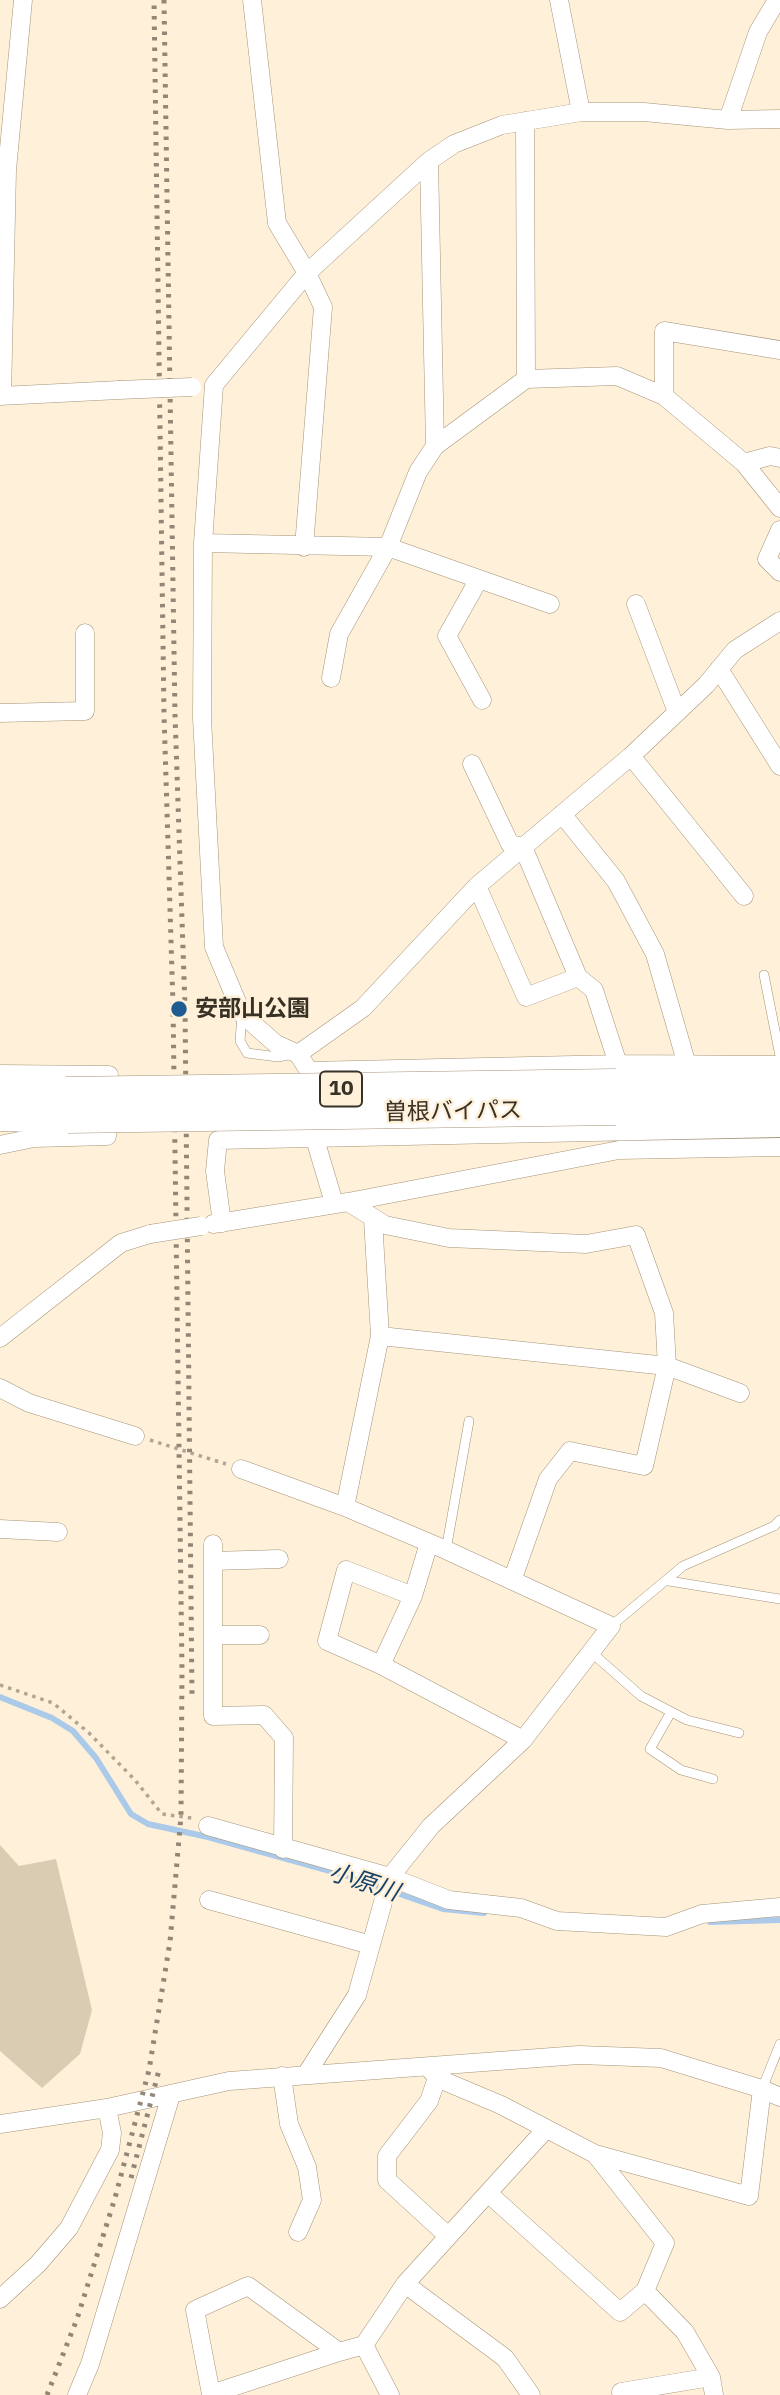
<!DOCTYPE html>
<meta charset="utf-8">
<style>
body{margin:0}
canvas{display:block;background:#fff0d9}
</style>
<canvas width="780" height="2395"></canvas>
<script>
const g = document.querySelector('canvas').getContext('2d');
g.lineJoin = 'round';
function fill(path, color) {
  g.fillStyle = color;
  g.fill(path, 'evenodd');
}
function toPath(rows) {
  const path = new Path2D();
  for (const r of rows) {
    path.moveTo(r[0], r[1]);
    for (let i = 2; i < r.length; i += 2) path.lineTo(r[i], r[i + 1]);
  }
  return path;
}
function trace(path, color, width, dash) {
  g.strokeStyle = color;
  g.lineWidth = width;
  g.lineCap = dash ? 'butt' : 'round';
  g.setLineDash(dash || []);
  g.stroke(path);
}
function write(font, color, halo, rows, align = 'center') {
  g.font = font + ' "IBM Plex Sans","Noto Sans JP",sans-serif';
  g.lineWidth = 5;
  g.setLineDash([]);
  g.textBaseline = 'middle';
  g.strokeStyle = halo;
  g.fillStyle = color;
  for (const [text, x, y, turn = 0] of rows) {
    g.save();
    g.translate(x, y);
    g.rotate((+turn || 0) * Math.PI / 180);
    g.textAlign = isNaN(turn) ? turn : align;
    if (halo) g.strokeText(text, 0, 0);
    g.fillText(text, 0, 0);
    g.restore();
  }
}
const green = toPath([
 [0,1845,19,1866,56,1859,92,2010,80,2054,42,2088,0,2051]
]);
const stream = toPath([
 [0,1697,52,1718,73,1731,96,1758,131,1814,148,1824,208,1837,348,1876,443,1909,484,1913],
 [710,1922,780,1920]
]);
const path = toPath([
 [150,1440,226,1464],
 [0,1685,53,1703,89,1733,135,1780,162,1814,192,1818]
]);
const lane = toPath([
 [764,975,780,1056],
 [242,1015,240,1041,247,1053,278,1057,293,1054],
 [446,1550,469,1421],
 [669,1581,780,1599],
 [611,1626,683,1566,774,1526,780,1520],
 [591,1652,641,1696,687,1720,739,1733],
 [671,1712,650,1749,681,1770,713,1779],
 [762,2089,780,2044]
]);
const street = toPath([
 [252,0,277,223,307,273,323,307,304,547],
 [559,0,581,112],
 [780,119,728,120,644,112,581,112,502,125,454,144,429,161,307,273,214,385,203,543,202,718,214,947,242,1014,276,1044,298,1054,309,1071,618,1064,780,1065],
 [728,120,758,32,777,0],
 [525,121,526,379],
 [429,161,435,446],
 [0,396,119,390],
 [2,396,7,170,23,0],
 [664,396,664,331,780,350],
 [744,463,770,456,780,458],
 [780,530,767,559,780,572],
 [203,543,388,547,418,472,435,446,526,379,617,376,664,396,744,463,780,508],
 [479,579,447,636,482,700],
 [636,604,677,712],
 [719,669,780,766],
 [331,678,339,634,388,547,550,604],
 [0,713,85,711,85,633],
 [631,756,744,896],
 [472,764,510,844,523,847,578,977,526,997,477,886],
 [562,814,616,881,655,954,687,1065],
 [578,977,594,990,618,1064],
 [298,1054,363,1008,477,886,631,756,706,685,735,650,780,621],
 [0,1074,109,1075,107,1136,34,1138,0,1145],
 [312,1129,334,1203],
 [348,1202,385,1225,449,1238,586,1244,636,1235,664,1313,667,1366,740,1393],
 [373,1219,380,1336],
 [222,1223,215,1171,218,1140,780,1128],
 [213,1224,348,1202,619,1150,780,1147],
 [0,1338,121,1243,150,1234],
 [0,1388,29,1403,135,1436],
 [241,1469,345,1507,446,1550,611,1626,523,1740,431,1826,390,1877,357,1995,307,2073],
 [345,1507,380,1336,667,1366,644,1466,570,1451,548,1479,513,1578],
 [0,1529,58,1532],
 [429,1543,413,1596,381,1665,523,1740],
 [213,1544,213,1716,264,1715,284,1738,283,1849],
 [213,1561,279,1559],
 [213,1635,260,1635],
 [381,1665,327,1641,346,1570,413,1596],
 [208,1826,390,1877,449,1900,521,1908,557,1921,666,1927,702,1914,780,1907],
 [209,1900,371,1945],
 [429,2068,437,2078,501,2105,595,2154,749,2196,762,2089],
 [282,2076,289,2124,307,2167,312,2200,298,2232],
 [437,2078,429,2101,387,2156,387,2180,448,2236],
 [0,2124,107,2108,229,2081,579,2055,661,2058,762,2089,780,2097],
 [595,2154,665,2243,645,2291,685,2332,711,2377,714,2395],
 [489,2194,620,2312,645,2291],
 [405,2284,505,2358,531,2395],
 [0,2299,38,2264,69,2228,110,2150,112,2133,107,2108],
 [339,2352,211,2394,195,2310,248,2286,339,2352,364,2345],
 [77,2395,90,2364,171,2095],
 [390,2395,364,2345,405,2284,546,2129],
 [622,2395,621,2392,711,2377]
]);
const highway = toPath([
 [616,1085,780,1084],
 [0,1094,66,1093],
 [616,1109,780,1108],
 [0,1115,68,1117]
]);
const rail = toPath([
 [164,0,175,715,185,1007,192,1697],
 [131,2178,159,2070],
 [47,2395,77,2319,115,2198,149,2070,170,1942,181,1816,182,1670,173,1005,164,714,154,0]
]);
const streetBridge = toPath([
 [119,390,192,387],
 [150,1234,201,1226]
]);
const highwayBridge = toPath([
 [66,1093,616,1085],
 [68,1117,616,1109]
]);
const markers = [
 [179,1009,9,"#1d5b91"]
];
const shields = [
 [341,1089,42]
];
const shieldNames = [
 ["10",341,1089]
];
const poiNames = [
 ["安部山公園",195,1009]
];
const streetNames = [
 ["曽根バイパス",453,1112,-1]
];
const waterNames = [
 ["小原川",364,1883,18]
];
fill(green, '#dacbb3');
trace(stream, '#abcae9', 6);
trace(lane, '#a59479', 10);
trace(street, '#a59479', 19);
trace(highway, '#a59479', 33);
trace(path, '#b1a593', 3.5, [3.5, 5]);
trace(lane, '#fff', 9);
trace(street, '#fff', 18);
trace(highway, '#fff', 32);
trace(rail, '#928777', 5, [3.5, 7]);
trace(streetBridge, '#a59479', 19, []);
trace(highwayBridge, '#a59479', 33, []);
trace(streetBridge, '#fff', 18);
trace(highwayBridge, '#fff', 32);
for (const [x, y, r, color] of markers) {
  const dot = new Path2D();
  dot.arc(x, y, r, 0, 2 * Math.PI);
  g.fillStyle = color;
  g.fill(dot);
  trace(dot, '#fff0d9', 2.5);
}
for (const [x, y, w] of shields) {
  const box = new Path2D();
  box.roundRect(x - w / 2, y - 17.5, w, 35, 5);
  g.fillStyle = '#fff0d9';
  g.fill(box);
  trace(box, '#383126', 2);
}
write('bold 21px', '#383126', null, shieldNames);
write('bold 23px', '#383126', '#fff0d9', poiNames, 'left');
write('23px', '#383126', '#fff0d9', streetNames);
write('italic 24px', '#14426a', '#fff0d9', waterNames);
</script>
